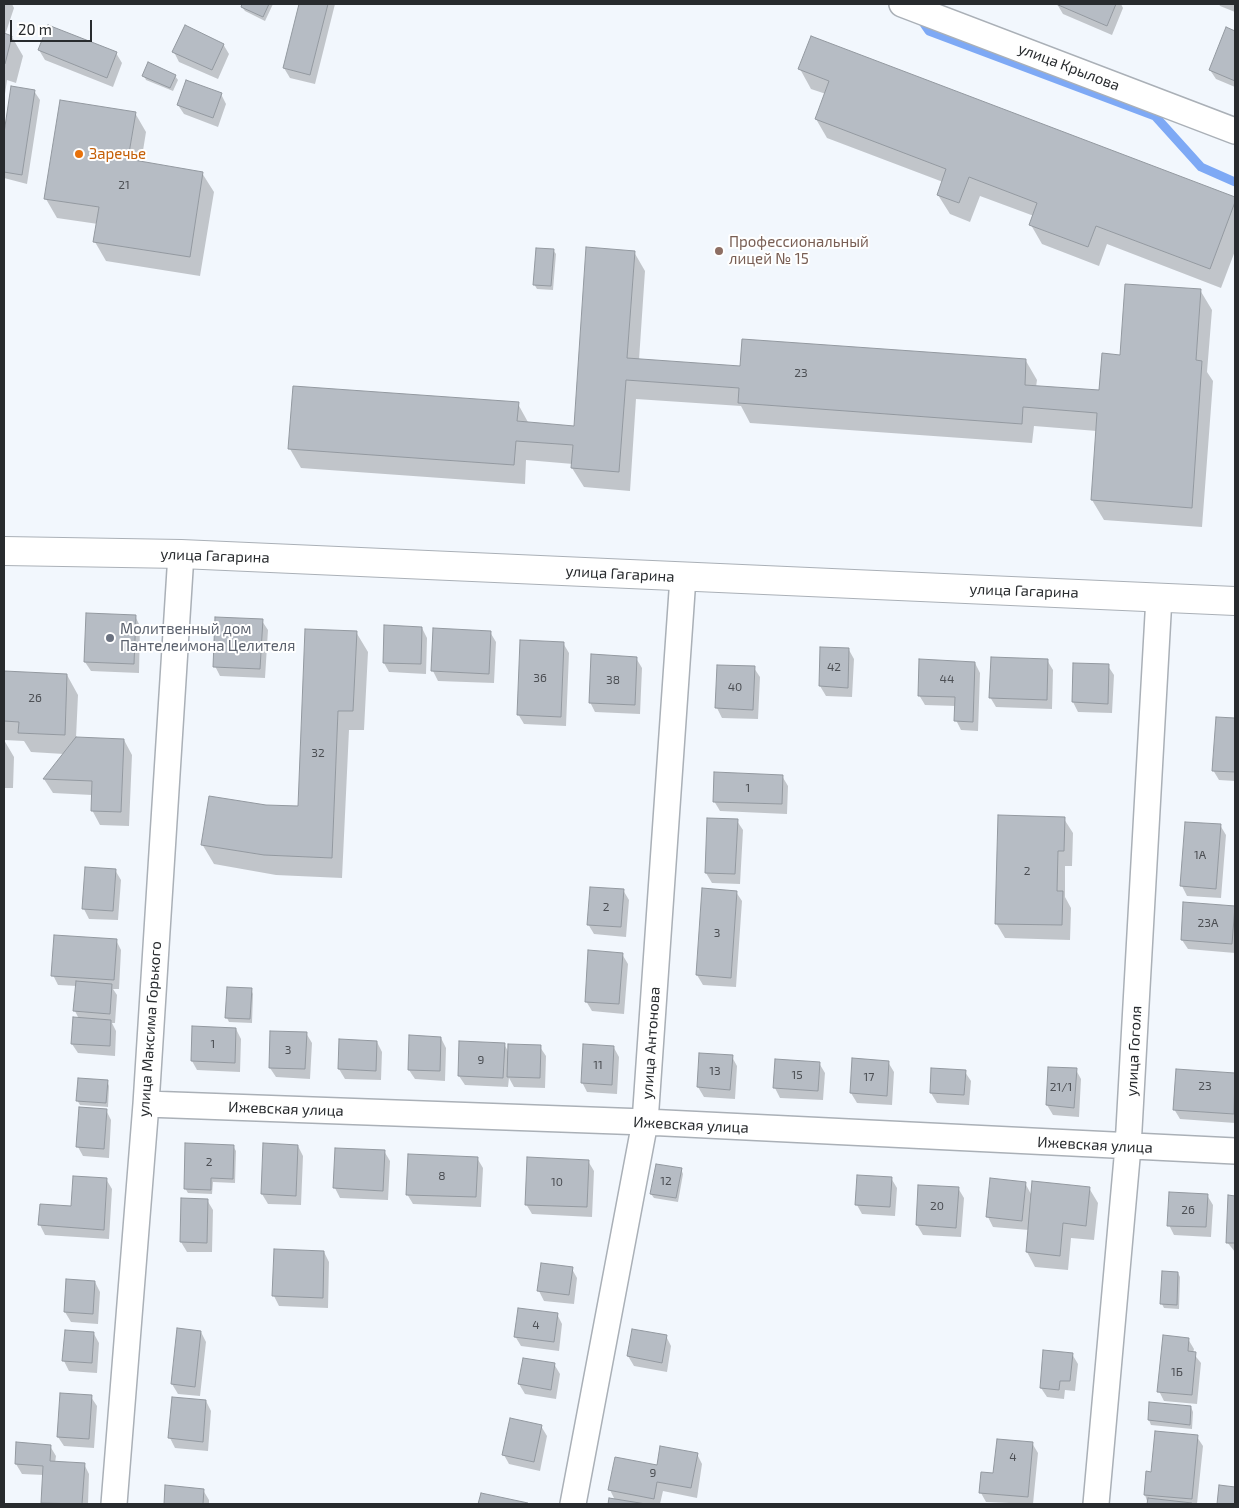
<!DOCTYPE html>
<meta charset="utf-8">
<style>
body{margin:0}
#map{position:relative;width:1239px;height:1508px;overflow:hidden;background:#f2f7fd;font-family:"Exo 2",sans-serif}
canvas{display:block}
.frame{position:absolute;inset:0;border:5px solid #282b2e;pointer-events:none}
.scale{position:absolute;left:10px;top:20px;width:82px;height:22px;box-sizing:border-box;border:2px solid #282b2e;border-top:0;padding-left:6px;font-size:15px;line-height:18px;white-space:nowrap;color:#282b2e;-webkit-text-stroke:4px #fff;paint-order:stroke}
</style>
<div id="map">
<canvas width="1239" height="1508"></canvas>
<div class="frame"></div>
<div class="scale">20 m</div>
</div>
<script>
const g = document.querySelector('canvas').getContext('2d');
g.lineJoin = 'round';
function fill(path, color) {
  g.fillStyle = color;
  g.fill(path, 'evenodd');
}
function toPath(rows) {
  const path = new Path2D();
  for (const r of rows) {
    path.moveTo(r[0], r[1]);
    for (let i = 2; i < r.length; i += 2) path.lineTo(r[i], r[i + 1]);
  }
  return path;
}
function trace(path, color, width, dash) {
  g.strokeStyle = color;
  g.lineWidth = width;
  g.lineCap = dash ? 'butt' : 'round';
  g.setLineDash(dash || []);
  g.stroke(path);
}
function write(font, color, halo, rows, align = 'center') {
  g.font = font + ' "Exo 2",sans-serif';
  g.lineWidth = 4;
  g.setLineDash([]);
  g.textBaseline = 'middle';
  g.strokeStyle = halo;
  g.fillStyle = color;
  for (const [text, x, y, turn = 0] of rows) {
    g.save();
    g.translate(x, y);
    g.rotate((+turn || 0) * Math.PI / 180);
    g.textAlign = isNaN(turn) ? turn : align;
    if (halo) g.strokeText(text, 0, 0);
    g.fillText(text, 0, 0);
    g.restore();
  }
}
const shadow = toPath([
 [4,4,12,4,14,8,5,35,12,37,23,56,16,83,7,80,4,101],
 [243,4,273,4,265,21,245,11,242,7],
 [300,4,335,4,315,84,290,78,284,68],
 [1057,4,1121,4,1123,8,1112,35,1063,14],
 [1219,4,1235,4,1235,12,1220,6],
 [1227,29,1235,32,1235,87,1216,79,1210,70],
 [812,38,1235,198,1235,251,1221,288,1107,244,1099,266,1042,244,1031,225,1034,216,980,196,970,222,950,214,938,195,943,182,827,138,816,119,826,94,811,89,800,69],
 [223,44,229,54,218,79,179,62,174,52],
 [39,50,116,53,122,63,113,87,45,60],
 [144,76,175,76,178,80,173,91,146,80],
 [12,87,34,91,40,100,27,184,4,178,4,141],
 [221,94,226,104,218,127,184,114,178,105],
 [135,113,146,132,141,163,202,173,214,192,200,276,106,261,95,242,98,224,57,218,46,199],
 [553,250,556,254,553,290,537,289,534,284],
 [634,252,645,271,639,360,742,367,1026,361,1037,380,1036,387,1100,392,1121,356,1200,290,1212,310,1207,372,1213,381,1202,527,1104,520,1092,500,1097,431,1034,426,1032,443,750,423,741,406,636,399,630,491,584,487,572,468,573,464,526,460,525,484,301,468,290,449,518,404,529,424,575,427],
 [135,616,140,626,139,673,91,671,85,662],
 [262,621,268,630,265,678,220,676,215,666],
 [422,628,427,638,426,674,389,672,384,663],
 [356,632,368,652,364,730,349,730,342,878,276,875,214,864,202,844,266,806,299,808],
 [490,632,496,642,494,683,438,681,433,671],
 [563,643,569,653,566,726,524,724,518,714],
 [822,649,849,650,854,659,852,697,826,696,820,686],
 [636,658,642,668,640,714,595,712,590,702],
 [1047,660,1053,670,1052,709,996,707,990,697],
 [975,663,980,673,978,731,961,730,956,720,956,706,925,705,919,695],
 [718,666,754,668,760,677,758,719,722,718,717,708],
 [1108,666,1114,675,1112,713,1078,712,1073,702],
 [4,673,67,675,78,695,76,738,124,740,132,755,129,826,100,825,92,810,92,795,53,793,44,779,64,754,31,752,24,741,4,740,14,757,13,788,4,788],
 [1217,718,1235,719,1235,781,1219,780,1213,770],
 [782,776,788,786,787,814,720,811,714,801],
 [1064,819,1073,833,1072,866,1065,866,1065,897,1071,908,1070,940,1005,938,996,923],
 [737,821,743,830,740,884,712,883,706,873],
 [1220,825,1226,835,1221,898,1187,896,1182,886],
 [115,870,121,880,118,920,89,919,84,909],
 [623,890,629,900,626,937,594,934,588,924],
 [736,892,742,901,736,987,703,985,697,975],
 [1234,907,1235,953,1188,949,1182,940],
 [116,940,121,950,119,989,113,989,117,995,115,1023,112,1023,116,1031,115,1056,78,1053,72,1044,79,1019,75,1011,77,986,58,985,53,975],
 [622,954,628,964,624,1014,592,1011,586,1001],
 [251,989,253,994,252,1023,229,1022,227,1018],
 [236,1029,241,1039,240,1072,197,1070,192,1061],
 [306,1033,312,1043,310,1079,276,1077,270,1068],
 [441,1038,446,1048,445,1081,415,1079,409,1070],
 [377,1042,382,1052,381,1080,345,1079,339,1069],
 [504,1044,509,1053,540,1047,546,1056,545,1088,514,1087,509,1078,508,1087,465,1085,459,1076],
 [614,1048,619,1057,617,1094,587,1092,582,1082],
 [700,1055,732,1057,737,1066,735,1099,704,1097,698,1087],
 [853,1060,888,1062,894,1072,892,1105,857,1103,851,1093],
 [819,1063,825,1073,823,1100,780,1098,775,1088],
 [1049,1068,1076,1070,1081,1079,1079,1117,1053,1115,1047,1105],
 [933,1069,965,1072,971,1081,969,1105,937,1103,931,1093],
 [1177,1071,1235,1074,1235,1123,1180,1119,1174,1109],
 [107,1081,109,1086,108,1107,80,1105,77,1100],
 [106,1110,111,1120,109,1158,83,1156,78,1147],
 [264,1145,298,1146,303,1156,301,1205,268,1204,262,1194],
 [233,1146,236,1151,235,1183,213,1182,212,1194,188,1193,185,1188],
 [384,1151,390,1161,388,1200,340,1198,335,1188],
 [477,1158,483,1168,481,1207,413,1204,407,1194],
 [588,1161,594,1171,592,1217,532,1214,526,1204],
 [681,1169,683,1174,678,1202,654,1198,651,1194],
 [891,1178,897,1188,895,1216,862,1214,857,1205],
 [106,1179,112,1189,109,1239,45,1235,40,1225,72,1207],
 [1025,1183,1032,1196,1089,1188,1098,1203,1094,1240,1071,1238,1068,1270,1035,1267,1027,1252,1029,1230,993,1227,988,1217],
 [958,1188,964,1198,961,1237,923,1235,917,1225],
 [1207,1195,1213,1205,1211,1237,1174,1235,1169,1225],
 [1229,1197,1235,1197,1235,1252,1227,1242],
 [182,1200,207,1200,213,1210,212,1252,187,1252,181,1242],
 [276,1250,324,1252,329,1262,328,1308,279,1306,274,1296],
 [572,1269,577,1278,574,1304,544,1301,539,1291],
 [1178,1273,1180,1277,1179,1309,1164,1308,1162,1304],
 [95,1282,100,1292,98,1324,71,1322,65,1312],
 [557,1314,562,1324,559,1351,521,1346,515,1336],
 [201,1332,206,1342,200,1396,178,1394,172,1384],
 [94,1334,99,1343,97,1373,69,1371,64,1361],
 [666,1336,671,1346,667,1372,634,1366,628,1356],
 [1188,1339,1194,1349,1193,1353,1201,1363,1197,1404,1164,1401,1159,1391],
 [1072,1354,1078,1364,1075,1391,1065,1390,1064,1399,1047,1397,1041,1388],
 [524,1359,554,1364,560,1374,556,1399,525,1394,519,1384],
 [91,1397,97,1406,94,1448,64,1446,58,1437],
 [206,1401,211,1411,208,1451,175,1448,170,1438],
 [1150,1403,1191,1407,1193,1412,1192,1429,1151,1425,1149,1420],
 [541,1426,547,1436,540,1471,509,1464,504,1455],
 [1197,1437,1203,1446,1197,1504,1148,1504,1145,1495,1152,1473],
 [1032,1443,1038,1453,1033,1504,986,1502,981,1493,994,1474],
 [50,1446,56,1456,55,1463,84,1464,89,1474,88,1504,43,1504,44,1475,22,1474,16,1464],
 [697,1454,702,1464,697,1498,663,1491,660,1504,609,1504,610,1499,615,1500,610,1490,658,1466],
 [166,1487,203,1490,209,1500,209,1504,165,1504]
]);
const stream = toPath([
 [920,18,929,31,1155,116,1201,167,1235,182]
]);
const building = toPath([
 [242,4,269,4,263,17,241,7,242,4],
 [299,4,328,4,310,75,283,68,299,4],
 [1056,4,1116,4,1107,26,1056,4],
 [48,25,117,52,107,78,38,50,48,25],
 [185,25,224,44,212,70,172,52,185,25],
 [1226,27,1235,31,1235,81,1209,70,1226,27],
 [4,33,12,36,5,64,4,64,4,33],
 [811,36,1235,197,1235,202,1210,269,1096,226,1088,247,1029,225,1037,203,969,177,959,203,937,195,946,169,815,119,829,81,798,69,811,36],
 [148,62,176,75,170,88,142,76,148,62],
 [186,80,222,93,213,118,177,105,186,80],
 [11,86,35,90,22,175,4,172,4,133,11,86],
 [60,100,136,112,128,159,203,172,190,257,93,242,99,207,44,199,60,100],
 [586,247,635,251,627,358,740,366,742,339,1026,359,1025,385,1099,390,1102,353,1120,355,1125,284,1201,289,1196,360,1202,361,1192,508,1091,500,1097,413,1023,407,1022,424,738,403,739,388,626,380,619,472,571,468,573,445,516,441,514,465,288,449,293,386,519,402,517,421,574,426,586,247],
 [536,248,554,249,551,286,533,285,536,248],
 [86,613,136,615,134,664,84,662,86,613],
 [215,617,263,619,260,669,213,667,215,617],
 [384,625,422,627,421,664,383,663,384,625],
 [433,628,491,631,489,674,431,671,433,628],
 [305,629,357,631,353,711,338,711,332,858,264,855,201,845,209,796,266,805,298,806,305,629],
 [520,640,564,642,561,717,517,715,520,640],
 [820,647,849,648,848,688,819,686,820,647],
 [591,654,637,657,635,705,589,703,591,654],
 [991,657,1048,659,1047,700,989,698,991,657],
 [919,659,975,662,973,722,954,721,955,697,918,696,919,659],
 [1073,663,1109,664,1108,704,1072,702,1073,663],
 [717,665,755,666,753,710,715,708,717,665],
 [4,671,67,674,65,735,18,733,19,722,4,721,4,671],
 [1216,717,1235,718,1235,772,1212,771,1216,717],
 [76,737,124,739,121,812,91,811,92,781,43,779,76,737],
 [714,772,783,775,782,804,713,802,714,772],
 [998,815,1065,817,1064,851,1058,851,1057,891,1063,891,1062,925,995,924,998,815],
 [707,818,738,819,735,874,705,873,707,818],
 [1185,822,1221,824,1216,889,1180,886,1185,822],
 [85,867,116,869,113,911,82,909,85,867],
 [590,887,624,889,621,927,587,925,590,887],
 [702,888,737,891,731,978,696,975,702,888],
 [1183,902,1235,906,1232,944,1181,940,1183,902],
 [54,935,117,939,114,980,51,976,54,935],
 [588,950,623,953,619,1004,585,1002,588,950],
 [76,981,112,984,110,1014,73,1011,76,981],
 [227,987,252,988,250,1019,225,1018,227,987],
 [73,1017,111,1020,110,1046,71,1044,73,1017],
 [192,1026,236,1028,235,1063,191,1061,192,1026],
 [270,1031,307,1032,305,1069,269,1068,270,1031],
 [409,1035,441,1037,440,1071,408,1070,409,1035],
 [339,1039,377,1041,376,1071,338,1069,339,1039],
 [459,1041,505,1043,503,1078,458,1076,459,1041],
 [508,1044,541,1045,540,1078,507,1077,508,1044],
 [583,1044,614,1046,612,1085,581,1083,583,1044],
 [699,1053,733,1055,730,1090,697,1087,699,1053],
 [852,1058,889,1061,887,1096,850,1093,852,1058],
 [775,1059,820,1062,818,1091,773,1088,775,1059],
 [1048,1067,1077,1068,1074,1108,1046,1105,1048,1067],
 [931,1068,966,1070,964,1095,930,1093,931,1068],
 [1176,1069,1235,1073,1234,1114,1173,1110,1176,1069],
 [78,1078,108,1080,106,1103,76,1101,78,1078],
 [79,1107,107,1109,104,1149,76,1147,79,1107],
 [185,1143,234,1145,233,1179,211,1178,211,1190,184,1189,185,1143],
 [263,1143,298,1145,296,1196,261,1194,263,1143],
 [335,1148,385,1150,383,1191,333,1188,335,1148],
 [408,1154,478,1157,476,1197,406,1195,408,1154],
 [527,1157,589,1160,587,1207,525,1205,527,1157],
 [656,1164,682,1168,676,1198,650,1194,656,1164],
 [857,1175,892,1177,890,1207,855,1205,857,1175],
 [73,1176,107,1178,104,1230,38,1225,40,1204,71,1206,73,1176],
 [990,1178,1026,1182,1022,1221,986,1217,990,1178],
 [1032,1181,1090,1187,1086,1226,1063,1223,1060,1256,1026,1252,1032,1181],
 [918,1185,959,1187,956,1228,916,1225,918,1185],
 [1169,1192,1208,1194,1206,1227,1167,1226,1169,1192],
 [1228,1195,1235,1196,1235,1243,1226,1243,1228,1195],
 [181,1198,208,1199,207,1243,180,1242,181,1198],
 [274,1249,324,1251,323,1298,272,1296,274,1249],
 [541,1263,573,1267,569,1295,537,1291,541,1263],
 [1162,1271,1178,1272,1177,1305,1160,1304,1162,1271],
 [66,1279,95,1281,93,1314,64,1312,66,1279],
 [518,1308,558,1313,554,1342,514,1337,518,1308],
 [177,1328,201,1331,195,1387,171,1384,177,1328],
 [632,1329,667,1335,662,1363,627,1356,632,1329],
 [65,1330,94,1332,92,1363,62,1361,65,1330],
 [1163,1335,1189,1338,1188,1351,1196,1352,1192,1395,1157,1392,1163,1335],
 [1043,1350,1073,1353,1070,1381,1060,1381,1059,1390,1040,1388,1043,1350],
 [523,1358,555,1363,551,1390,518,1384,523,1358],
 [60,1393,92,1395,89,1439,57,1437,60,1393],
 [172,1397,206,1400,203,1442,168,1438,172,1397],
 [1149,1402,1191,1406,1190,1425,1148,1420,1149,1402],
 [510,1418,542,1425,534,1462,502,1455,510,1418],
 [1155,1431,1198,1435,1192,1499,1144,1495,1146,1471,1151,1472,1155,1431],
 [997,1439,1033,1442,1028,1497,979,1493,981,1472,993,1473,997,1439],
 [16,1442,51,1445,50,1461,85,1463,82,1504,41,1503,43,1466,15,1464,16,1442],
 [660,1446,698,1453,691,1488,657,1482,654,1499,608,1490,615,1457,657,1465,660,1446],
 [165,1485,204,1489,203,1504,164,1504,165,1485],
 [1219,1485,1235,1487,1235,1504,1217,1504,1219,1485],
 [481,1493,528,1503,528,1504,478,1504,481,1493],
 [609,1498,646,1504,608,1504,609,1498],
 [1148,1498,1192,1503,1192,1504,1147,1504,1148,1498]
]);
const minor = toPath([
 [902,4,1235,131],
 [146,1104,645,1122,1235,1151],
 [114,1504,146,1104,181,554],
 [573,1504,645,1122,683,577],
 [1096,1504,1128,1147,1159,597]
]);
const secondary = toPath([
 [4,551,181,554,1235,601]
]);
const markers = [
 [79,154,5,"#e8710a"],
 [719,251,5,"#8d6e63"],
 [110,638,5,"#6b7280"]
];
const numberNames = [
 ["21",124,185],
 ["23",801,373],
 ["42",834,667],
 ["36",540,678],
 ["44",947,679],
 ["38",613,680],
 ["40",735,687],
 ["26",35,698],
 ["32",318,753],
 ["1",748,788],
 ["1А",1200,855],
 ["2",1027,871],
 ["2",606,907],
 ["23А",1208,923],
 ["3",717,933],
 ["1",213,1044],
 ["3",288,1050],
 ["9",481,1060],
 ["11",598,1065],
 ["13",715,1071],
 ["15",797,1075],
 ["17",869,1077],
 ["23",1205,1086],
 ["21/1",1061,1087],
 ["2",209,1162],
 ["8",442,1176],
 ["12",666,1181],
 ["10",557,1182],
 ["20",937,1206],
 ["26",1188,1210],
 ["4",536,1325],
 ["1Б",1177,1372],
 ["4",1013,1457],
 ["9",653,1473]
];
const streetNames = [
 ["улица Крылова",1069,67,21],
 ["улица Гагарина",215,556,2],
 ["улица Гагарина",620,574,3],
 ["улица Гагарина",1024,591,2],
 ["улица Максима Горького",150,1029,-86],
 ["улица Антонова",651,1043,-86],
 ["улица Гоголя",1134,1051,-87],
 ["Ижевская улица",286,1109,2],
 ["Ижевская улица",691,1125,3],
 ["Ижевская улица",1095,1145,3]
];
const foodNames = [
 ["Заречье",89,154]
];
const educationNames = [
 ["Профессиональный",729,242],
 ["лицей № 15",729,259]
];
const worshipNames = [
 ["Молитвенный дом",120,629],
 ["Пантелеимона Целителя",120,646]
];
fill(shadow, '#0003');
trace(stream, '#7ea9f5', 9);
fill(building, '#b6bcc4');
trace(building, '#9399a0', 1);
trace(minor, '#aab0b7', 28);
trace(secondary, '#aab0b7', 30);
trace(minor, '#fff', 25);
trace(secondary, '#fff', 28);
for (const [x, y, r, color] of markers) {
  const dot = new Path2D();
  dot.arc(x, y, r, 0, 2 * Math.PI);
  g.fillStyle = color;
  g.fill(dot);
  trace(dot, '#fff', 2);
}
write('12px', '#4c4f54', null, numberNames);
write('15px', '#282b2e', '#fff', streetNames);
write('15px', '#c56008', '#fff', foodNames, 'left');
write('15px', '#785e54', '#fff', educationNames, 'left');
write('15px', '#5b616d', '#fff', worshipNames, 'left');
</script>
